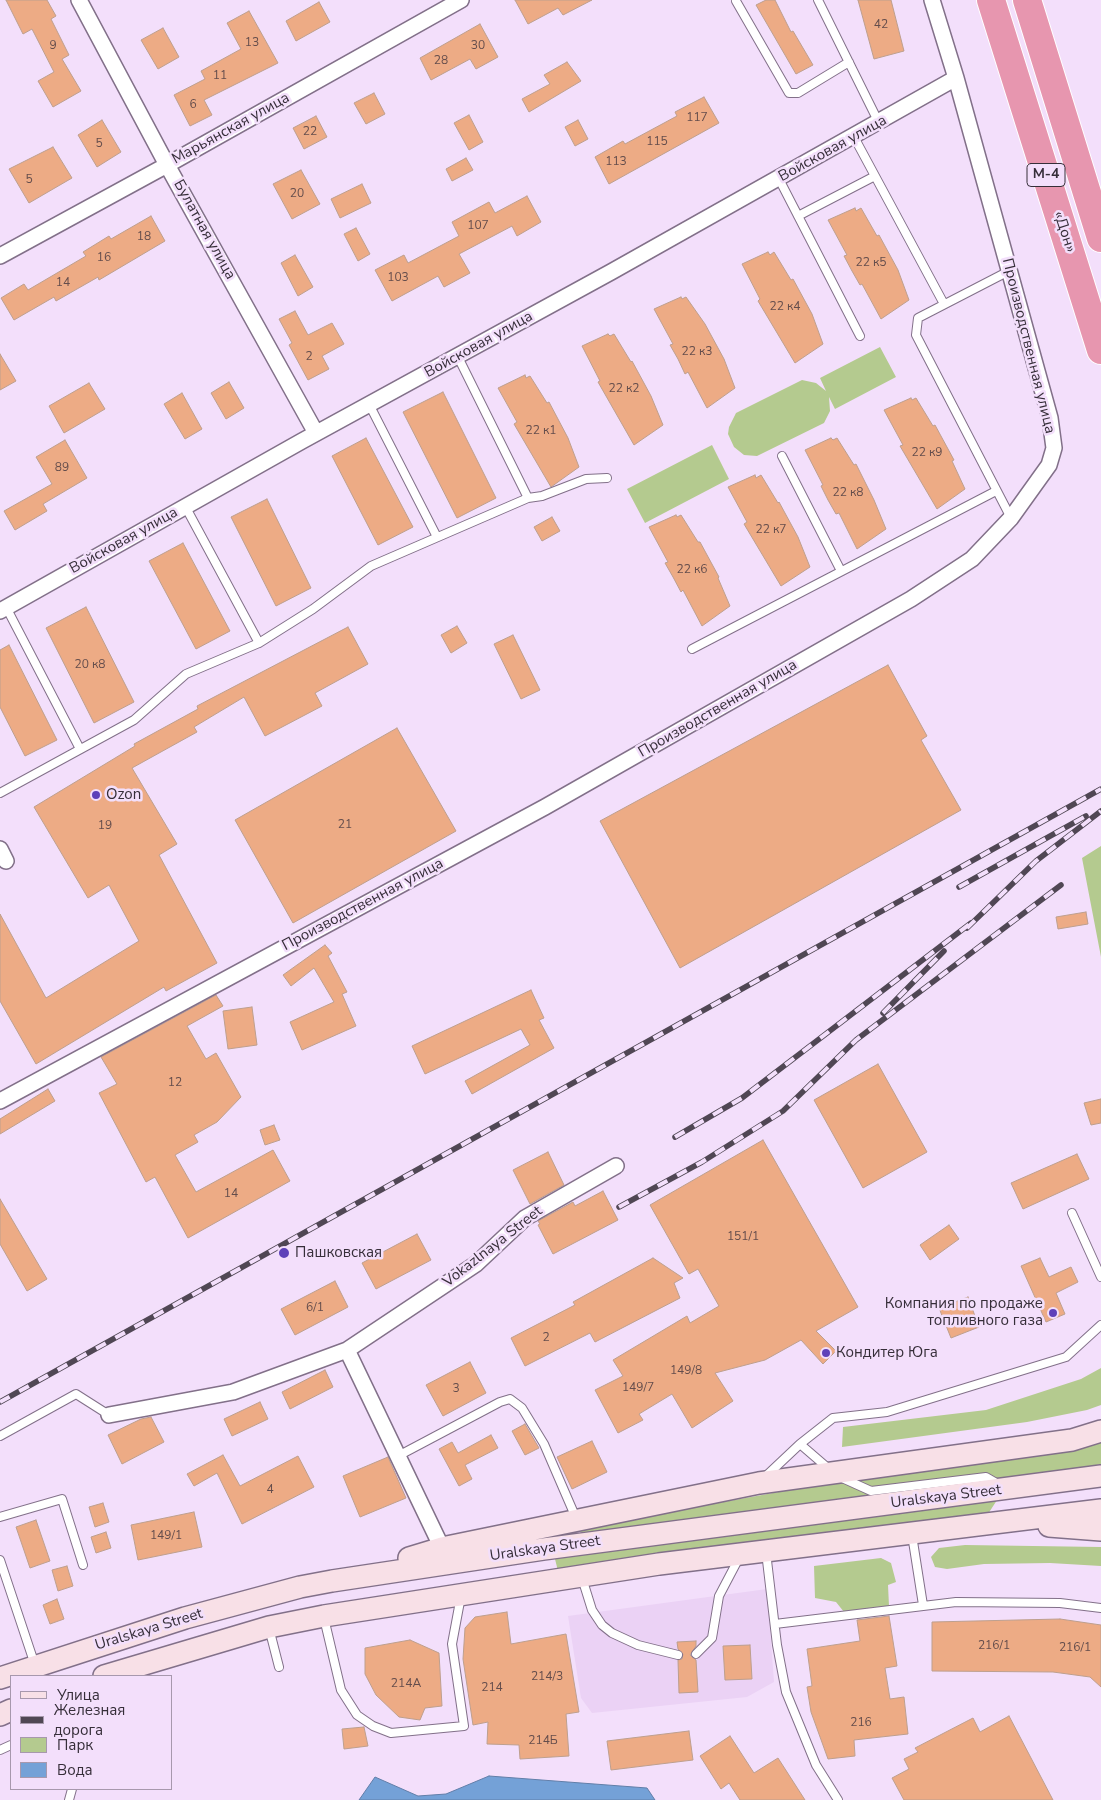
<!DOCTYPE html>
<meta charset="utf-8">
<style>
body{margin:0}
#map{position:relative;width:1101px;height:1800px;overflow:hidden;background:#f3dffb;font-family:"Nunito Sans",sans-serif}
canvas{display:block}
.legend{position:absolute;left:10px;top:1675px;width:162px;height:115px;box-sizing:border-box;background:#f3dffb;border:1px solid #a798ad;margin:0;padding:6px 9px;list-style:none;font-size:15px;color:#362e39}
.legend li{display:flex;align-items:center;gap:10px;height:25px}
.legend b{width:25px;border:1px solid #a798ad}
</style>
<div id="map">
<canvas width="1101" height="1800"></canvas>
<ul class="legend">
<li><b style="height:6px;background:#f8e0e7"></b>Улица</li>
<li><b style="height:6px;background:#504754"></b>Железная дорога</li>
<li><b style="height:14px;background:#b4ca8f"></b>Парк</li>
<li><b style="height:14px;background:#74a1d7"></b>Вода</li>
</ul>
</div>
<script>
const g = document.querySelector('canvas').getContext('2d');
g.lineJoin = 'round';
function fill(path, color) {
  g.fillStyle = color;
  g.fill(path, 'evenodd');
}
function toPath(rows) {
  const path = new Path2D();
  for (const r of rows) {
    path.moveTo(r[0], r[1]);
    for (let i = 2; i < r.length; i += 2) path.lineTo(r[i], r[i + 1]);
  }
  return path;
}
function trace(path, color, width, dash) {
  g.strokeStyle = color;
  g.lineWidth = width;
  g.lineCap = dash ? 'butt' : 'round';
  g.setLineDash(dash || []);
  g.stroke(path);
}
function write(font, color, halo, rows, align = 'center') {
  g.font = font + ' "Nunito Sans",sans-serif';
  g.lineWidth = 5;
  g.setLineDash([]);
  g.textBaseline = 'middle';
  g.strokeStyle = halo;
  g.fillStyle = color;
  for (const [text, x, y, turn = 0] of rows) {
    g.save();
    g.translate(x, y);
    g.rotate((+turn || 0) * Math.PI / 180);
    g.textAlign = isNaN(turn) ? turn : align;
    if (halo) g.strokeText(text, 0, 0);
    g.fillText(text, 0, 0);
    g.restore();
  }
}
const built = toPath([
 [767,1589,774,1682,747,1697,592,1713,581,1698,568,1616]
]);
const green = toPath([
 [880,347,896,377,835,409,829,397,830,411,824,423,757,456,744,455,734,447,728,434,729,427,736,413,802,380,816,383,826,391,820,378],
 [712,445,729,479,645,523,627,489],
 [1101,846,1101,957,1082,858],
 [1101,1368,1101,1405,1087,1410,1027,1422,842,1447,843,1427,986,1410,1081,1379],
 [1101,1438,1101,1464,1045,1477,602,1536,569,1530,806,1487],
 [999,1497,988,1514,558,1571,555,1559],
 [965,1545,1101,1547,1101,1566,1050,1563,984,1564,947,1569,935,1567,931,1557,939,1548],
 [881,1558,891,1563,896,1582,888,1585,889,1606,844,1612,836,1602,815,1598,814,1566]
]);
const water = toPath([
 [489,1776,647,1788,655,1800,359,1800,375,1777,418,1796,446,1794,489,1776]
]);
const building = toPath([
 [6,0,47,0,56,16,51,19,69,55,62,59,81,91,53,107,38,81,54,72,32,29,23,34,6,0],
 [515,0,592,0,563,15,558,8,528,24,515,0],
 [766,0,775,0,791,32,793,31,813,65,796,74,756,5,766,0],
 [858,0,891,0,904,51,874,59,858,0],
 [319,2,330,22,296,41,286,21,319,2],
 [249,11,278,63,204,100,212,115,190,126,174,95,205,79,201,71,241,49,227,23,249,11],
 [480,24,498,57,476,69,470,59,431,80,420,58,480,24],
 [163,28,179,57,158,69,141,40,163,28],
 [567,62,581,81,529,112,522,99,550,84,544,75,567,62],
 [374,93,385,114,366,124,354,103,374,93],
 [704,97,719,123,609,184,595,157,623,141,625,144,677,116,675,112,704,97],
 [469,115,483,142,469,150,454,123,469,115],
 [316,116,327,137,304,149,293,128,316,116],
 [102,120,121,152,97,167,78,135,102,120],
 [578,120,588,139,575,146,565,127,578,120],
 [53,147,72,178,29,203,9,169,53,147],
 [466,158,473,170,452,181,446,169,466,158],
 [301,170,320,204,292,219,273,184,301,170],
 [362,184,371,203,340,218,331,199,362,184],
 [527,196,541,222,517,236,512,226,459,254,470,273,444,287,438,276,392,301,375,270,404,255,408,263,459,236,452,222,489,202,495,213,527,196],
 [855,208,856,211,861,208,877,236,879,235,898,270,909,300,881,319,862,284,860,285,852,271,844,256,847,255,828,220,855,208],
 [151,216,165,241,99,280,98,277,56,301,54,297,14,320,1,298,24,284,28,290,86,256,83,252,109,236,111,239,151,216],
 [356,228,370,254,358,261,344,234,356,228],
 [768,252,770,255,774,252,791,280,793,279,812,314,823,344,795,363,758,301,760,299,742,264,768,252],
 [295,255,313,287,298,296,281,263,295,255],
 [681,297,682,299,686,297,705,324,724,359,735,388,707,408,688,372,685,374,678,359,670,345,673,344,654,309,681,297],
 [295,311,308,335,332,323,344,344,322,356,329,369,308,380,289,345,292,343,279,319,295,311],
 [608,334,610,336,614,334,631,362,632,361,651,396,663,425,634,445,598,382,600,381,582,346,608,334],
 [0,354,16,381,0,390,0,354],
 [525,375,526,378,530,376,547,403,549,402,568,438,579,467,551,487,514,424,517,422,498,388,525,375],
 [229,382,244,408,226,419,211,393,229,382],
 [89,383,105,409,64,433,49,406,89,383],
 [443,392,496,498,457,518,403,412,443,392],
 [182,393,202,429,185,439,164,404,182,393],
 [911,398,912,400,916,398,933,426,935,425,954,460,952,461,965,489,937,509,900,446,903,445,884,410,911,398],
 [366,438,413,527,378,545,332,456,366,438],
 [831,438,833,440,837,438,854,465,856,464,874,500,886,529,857,549,839,513,836,514,828,500,821,486,823,485,805,450,831,438],
 [65,440,87,478,43,504,47,511,15,530,4,511,52,484,36,457,65,440],
 [755,475,756,478,761,475,778,503,779,502,798,537,810,567,781,586,744,524,747,522,728,487,755,475],
 [267,499,311,588,276,606,231,517,267,499],
 [676,515,677,517,681,515,698,542,700,542,719,577,718,578,730,606,702,626,683,590,681,592,673,577,665,563,668,562,649,527,676,515],
 [552,517,560,531,542,541,534,527,552,517],
 [183,543,230,631,196,649,149,561,183,543],
 [86,607,134,702,94,723,46,628,86,607],
 [457,626,467,643,451,653,441,635,457,626],
 [348,627,368,664,315,693,322,706,265,736,244,697,194,727,197,732,132,768,177,844,159,855,217,963,166,991,164,987,36,1064,0,1001,0,914,46,998,139,941,109,885,88,898,34,807,135,746,134,744,198,709,197,706,348,627],
 [513,635,540,690,521,699,494,644,513,635],
 [9,645,57,740,25,756,0,707,0,650,9,645],
 [888,665,927,736,921,740,961,810,680,968,600,821,888,665],
 [397,728,456,831,293,923,235,820,397,728],
 [1086,912,1088,924,1058,929,1056,917,1086,912],
 [325,945,332,953,328,956,347,992,342,994,356,1026,302,1050,290,1022,334,1002,314,968,291,986,283,975,325,945],
 [531,990,544,1018,539,1020,554,1048,472,1094,465,1081,530,1045,521,1029,425,1074,412,1046,531,990],
 [216,995,223,1006,187,1026,206,1059,216,1053,241,1097,217,1122,194,1135,198,1142,175,1155,196,1192,273,1150,290,1181,188,1238,155,1177,146,1182,99,1093,117,1084,101,1057,216,995],
 [252,1007,257,1045,228,1049,223,1011,252,1007],
 [878,1064,927,1152,863,1188,814,1100,878,1064],
 [48,1089,55,1101,0,1134,0,1119,48,1089],
 [1101,1099,1101,1123,1091,1125,1084,1103,1101,1099],
 [274,1125,280,1140,265,1145,260,1130,274,1125],
 [763,1140,858,1307,816,1331,836,1351,823,1364,801,1340,765,1360,715,1373,733,1401,692,1428,672,1394,639,1414,643,1420,618,1433,595,1390,623,1376,613,1360,687,1316,690,1323,719,1306,698,1269,689,1274,650,1205,763,1140],
 [548,1152,564,1185,530,1204,513,1170,548,1152],
 [1077,1154,1089,1179,1023,1209,1011,1183,1077,1154],
 [603,1191,618,1220,553,1254,538,1225,540,1224,538,1221,573,1202,575,1206,603,1191],
 [0,1199,47,1279,27,1291,0,1244,0,1199],
 [949,1225,959,1239,930,1260,920,1245,949,1225],
 [417,1234,431,1260,376,1289,362,1263,417,1234],
 [653,1258,683,1278,674,1283,680,1298,595,1342,590,1333,525,1366,511,1338,575,1305,573,1302,653,1258],
 [1040,1258,1049,1277,1071,1267,1078,1282,1056,1293,1065,1314,1046,1322,1021,1266,1040,1258],
 [335,1281,348,1307,295,1335,281,1309,335,1281],
 [968,1297,979,1327,951,1338,939,1308,968,1297],
 [470,1362,486,1393,443,1416,426,1385,470,1362],
 [325,1370,333,1387,290,1409,282,1392,325,1370],
 [260,1402,268,1419,232,1436,224,1419,260,1402],
 [151,1417,164,1442,122,1464,108,1435,141,1419,151,1417],
 [525,1424,539,1448,525,1455,512,1431,525,1424],
 [491,1435,498,1448,465,1465,472,1479,459,1486,439,1449,452,1442,458,1453,491,1435],
 [592,1441,607,1472,572,1489,557,1457,592,1441],
 [223,1455,240,1486,298,1456,314,1487,242,1524,217,1473,194,1486,187,1474,223,1455],
 [388,1457,406,1498,360,1517,343,1476,388,1457],
 [103,1503,109,1522,95,1527,89,1507,103,1503],
 [194,1512,202,1547,138,1560,131,1525,194,1512],
 [36,1520,50,1561,30,1568,16,1527,36,1520],
 [106,1532,111,1548,96,1553,91,1537,106,1532],
 [67,1566,73,1586,58,1591,52,1570,67,1566],
 [57,1599,64,1619,50,1624,43,1605,57,1599],
 [507,1612,511,1644,566,1634,579,1712,566,1714,569,1756,520,1759,519,1745,487,1744,488,1722,473,1725,463,1659,465,1628,475,1617,507,1612],
 [889,1616,897,1666,885,1668,890,1699,904,1697,908,1734,854,1740,855,1756,828,1759,811,1712,807,1687,812,1686,807,1649,860,1641,857,1620,889,1616],
 [1060,1619,1101,1625,1101,1687,1090,1677,1053,1672,932,1671,932,1622,1060,1619],
 [410,1640,439,1653,442,1706,425,1708,420,1720,399,1717,376,1695,365,1674,365,1648,410,1640],
 [696,1641,696,1646,690,1655,696,1660,698,1692,679,1693,678,1660,682,1659,683,1654,678,1649,677,1642,696,1641],
 [750,1645,752,1679,725,1680,723,1646,750,1645],
 [1009,1716,1053,1800,904,1800,892,1778,909,1769,904,1759,918,1752,915,1748,973,1718,980,1732,1009,1716],
 [364,1727,368,1746,344,1749,342,1729,364,1727],
 [689,1731,693,1760,611,1770,607,1741,689,1731],
 [730,1736,754,1773,778,1758,805,1800,740,1800,729,1783,721,1789,700,1756,730,1736]
]);
const lane = toPath([
 [818,0,879,123],
 [736,1,789,93,798,93,849,62],
 [854,137,944,304],
 [779,179,860,336],
 [798,216,875,176],
 [1009,271,918,318,916,335,1011,518],
 [458,357,528,498,542,496,586,479,607,478],
 [370,406,437,537],
 [782,456,841,571],
 [185,506,259,643],
 [6,607,80,749],
 [692,649,996,491],
 [0,793,134,720,186,674,259,643,313,609,371,566,528,498],
 [1072,1213,1101,1277],
 [0,1436,76,1394,109,1415],
 [398,1456,500,1402,510,1399,522,1408,544,1444,576,1518],
 [829,1469,800,1444,833,1418,887,1412,1066,1357,1101,1325],
 [765,1477,800,1444],
 [840,1477,871,1491,986,1477,998,1484],
 [0,1517,62,1499,83,1565],
 [912,1535,923,1605],
 [766,1552,777,1645,786,1692,816,1765,838,1800],
 [0,1560,35,1665],
 [582,1578,592,1610,602,1625,612,1633,638,1645,678,1655],
 [324,1618,341,1690,357,1715,373,1726,391,1733,464,1726,452,1644,461,1596],
 [775,1624,956,1602,1060,1603,1101,1608],
 [269,1628,279,1667],
 [696,1654,712,1638,719,1596,739,1558],
 [0,1750,11,1745],
 [69,1800,72,1789]
]);
const street = toPath([
 [79,0,167,165,316,433],
 [0,256,167,165,461,0],
 [0,611,302,441,611,272,956,78],
 [0,849,6,861],
 [0,1101,545,807,911,599,972,559,1011,518,1049,465,1054,448,1050,418,956,78,932,0],
 [109,1415,233,1392,347,1350],
 [442,1548,347,1350,476,1264,525,1218,616,1166]
]);
const secondary = toPath([
 [1049,1526,1101,1530],
 [409,1558,442,1548,759,1483,1072,1440,1101,1431],
 [104,1676,269,1627,324,1616,659,1564,1101,1510],
 [0,1678,185,1618,300,1587,332,1581,544,1549,1101,1476],
 [0,1715,11,1710]
]);
const highway = toPath([
 [991,0,1101,350],
 [1027,0,1101,238]
]);
const rail = toPath([
 [959,887,1086,816],
 [967,928,1036,861,1101,811],
 [883,1013,944,951],
 [675,1137,742,1098,971,923],
 [619,1207,702,1162,783,1111,856,1040,1061,885],
 [0,1402,1101,789]
]);
const markers = [
 [96,795,5,"#5e41b9"],
 [284,1253,6,"#5e41b9"],
 [1053,1313,5,"#5e41b9"],
 [826,1353,5,"#5e41b9"]
];
const numberNames = [
 ["42",881,25],
 ["13",252,43],
 ["9",53,46],
 ["30",478,46],
 ["28",441,61],
 ["11",220,76],
 ["6",193,105],
 ["117",697,118],
 ["22",310,132],
 ["115",657,142],
 ["5",99,144],
 ["113",616,162],
 ["5",29,180],
 ["20",297,194],
 ["107",478,226],
 ["18",144,237],
 ["16",104,258],
 ["22 к5",871,263],
 ["103",398,278],
 ["14",63,283],
 ["22 к4",785,307],
 ["22 к3",697,352],
 ["2",309,357],
 ["22 к2",624,389],
 ["22 к1",541,431],
 ["22 к9",927,453],
 ["89",62,468],
 ["22 к8",848,493],
 ["22 к7",771,530],
 ["22 к6",692,570],
 ["20 к8",90,665],
 ["21",345,825],
 ["19",105,826],
 ["12",175,1083],
 ["14",231,1194],
 ["151/1",743,1237],
 ["6/1",315,1308],
 ["2",546,1338],
 ["149/8",686,1371],
 ["149/7",638,1388],
 ["3",456,1389],
 ["4",270,1490],
 ["149/1",166,1536],
 ["216/1",994,1646],
 ["216/1",1075,1648],
 ["214/3",547,1677],
 ["214А",406,1684],
 ["214",492,1688],
 ["216",861,1723],
 ["214Б",543,1741]
];
const shields = [
 [1046,175,38]
];
const shieldNames = [
 ["М-4",1046,175]
];
const streetNames = [
 ["Марьянская улица",231,129,-29],
 ["Войсковая улица",833,149,-29],
 ["Булатная улица",204,230,61],
 ["«Дон»",1064,232,72],
 ["Войсковая улица",479,345,-29],
 ["Производственная улица",1028,346,76],
 ["Войсковая улица",124,541,-29],
 ["Производственная улица",718,709,-30],
 ["Производственная улица",363,905,-28],
 ["Vokazlnaya Street",493,1247,-38],
 ["Uralskaya Street",946,1497,-7],
 ["Uralskaya Street",545,1549,-8],
 ["Uralskaya Street",149,1630,-17]
];
const poiNames = [
 ["Ozon",106,795],
 ["Пашковская",295,1253],
 ["Компания по продаже",1043,1304,"right"],
 ["топливного газа",1043,1321,"right"],
 ["Кондитер Юга",836,1353]
];
fill(built, '#ebd2f5');
fill(green, '#b4ca8f');
fill(water, '#74a1d7');
trace(water, '#617ea8', 1);
fill(building, '#edab85');
trace(building, '#bd9f8e', 1);
trace(lane, '#827089', 10);
trace(street, '#827089', 18);
trace(secondary, '#827089', 24);
trace(highway, '#fff', 30);
trace(lane, '#fff', 8);
trace(street, '#fff', 15);
trace(secondary, '#f8e0e7', 21);
trace(highway, '#e796af', 28);
trace(rail, '#504754', 5.5);
trace(rail, '#f3dffb', 4, [11]);
for (const [x, y, r, color] of markers) {
  const dot = new Path2D();
  dot.arc(x, y, r, 0, 2 * Math.PI);
  g.fillStyle = color;
  g.fill(dot);
  trace(dot, '#f3dffb', 2);
}
write('12px', '#644d4c', null, numberNames);
for (const [x, y, w] of shields) {
  const box = new Path2D();
  box.roundRect(x - w / 2, y - 11.5, w, 23, 4);
  g.fillStyle = '#f3dffb';
  g.fill(box);
  trace(box, '#362e39', 1);
}
write('bold 14px', '#362e39', null, shieldNames);
write('15px', '#362e39', '#f3dffb', streetNames);
write('15px', '#362e39', '#f3dffb', poiNames, 'left');
</script>
